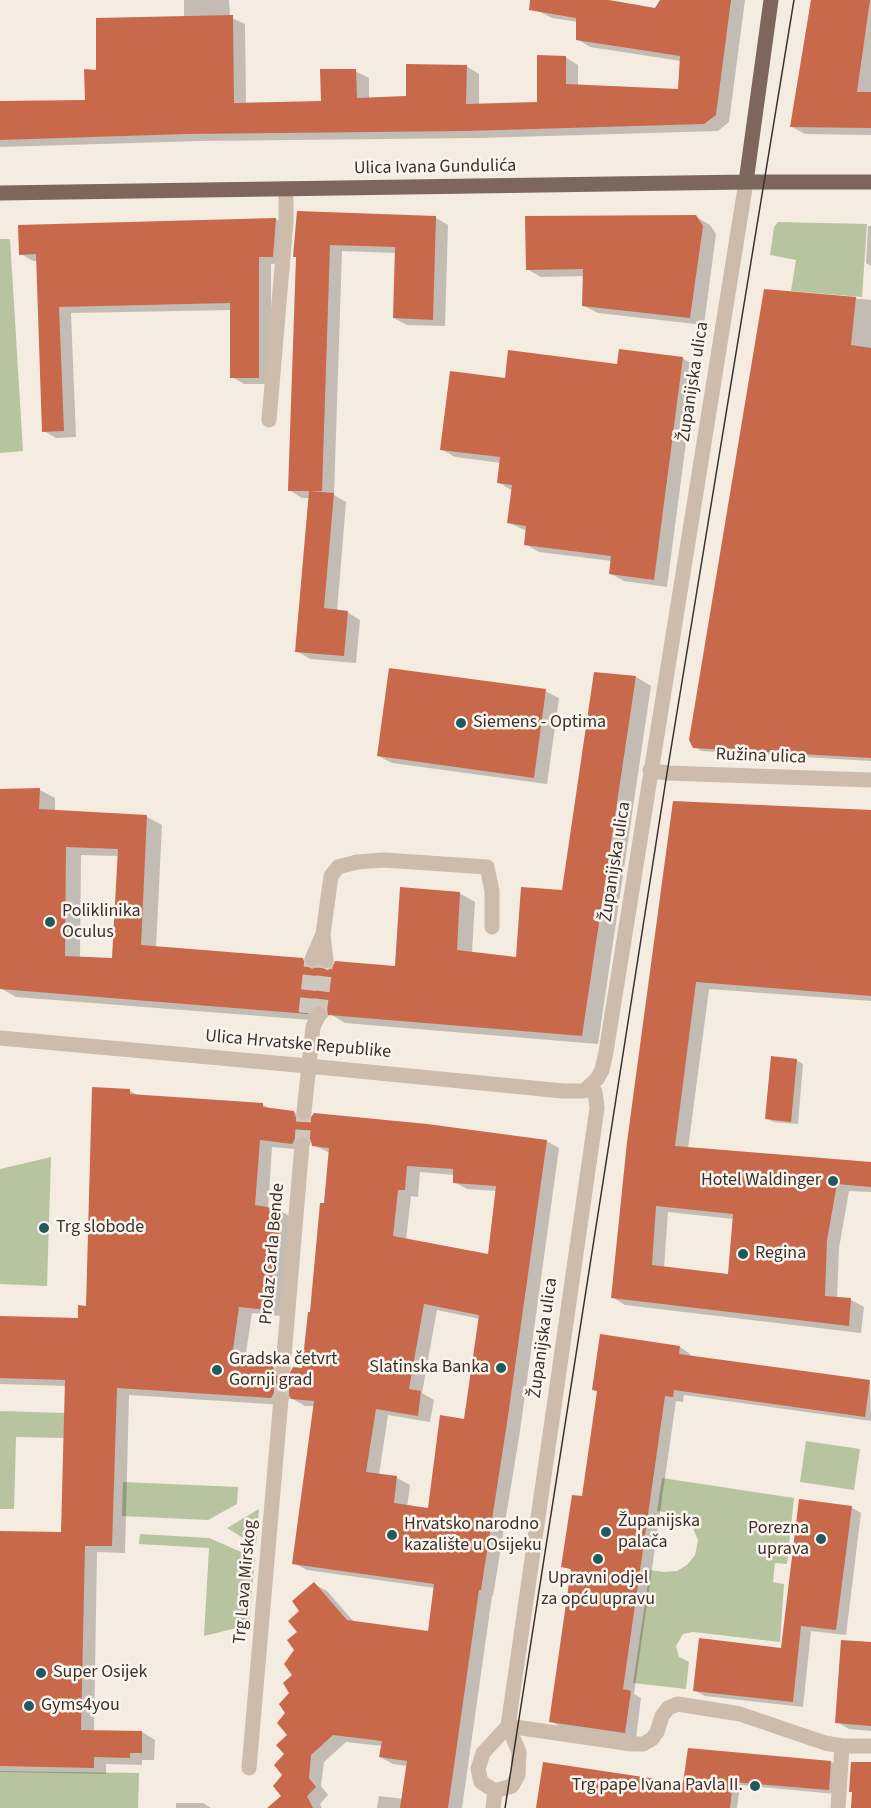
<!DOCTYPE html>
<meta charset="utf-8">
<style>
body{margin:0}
canvas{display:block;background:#f4ebe1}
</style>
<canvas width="871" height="1808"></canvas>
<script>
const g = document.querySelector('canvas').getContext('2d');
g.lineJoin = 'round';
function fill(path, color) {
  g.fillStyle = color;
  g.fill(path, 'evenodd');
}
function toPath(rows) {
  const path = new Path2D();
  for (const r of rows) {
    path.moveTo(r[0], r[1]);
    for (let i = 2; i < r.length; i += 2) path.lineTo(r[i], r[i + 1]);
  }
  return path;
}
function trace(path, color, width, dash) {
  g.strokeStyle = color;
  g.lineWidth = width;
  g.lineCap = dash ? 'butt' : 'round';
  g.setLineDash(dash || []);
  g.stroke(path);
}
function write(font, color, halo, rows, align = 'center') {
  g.font = font + ' "Source Sans 3",sans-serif';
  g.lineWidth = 5;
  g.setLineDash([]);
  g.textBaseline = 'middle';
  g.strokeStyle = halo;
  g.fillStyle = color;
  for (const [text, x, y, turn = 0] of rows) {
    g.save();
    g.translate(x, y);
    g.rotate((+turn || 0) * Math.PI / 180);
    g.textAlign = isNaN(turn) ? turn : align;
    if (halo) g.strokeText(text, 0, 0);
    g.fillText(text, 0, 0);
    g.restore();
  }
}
const green = toPath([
 [778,222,867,224,862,297,791,291,796,260,770,255,774,227],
 [0,239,10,239,23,451,0,453],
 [51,1157,47,1286,0,1284,0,1169],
 [0,1411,64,1413,64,1438,16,1437,14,1509,0,1509],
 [806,1441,860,1449,854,1490,800,1482],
 [662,1478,794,1498,787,1564,775,1563,773,1582,784,1584,780,1642,693,1632,683,1634,676,1646,679,1657,689,1662,686,1689,633,1683,650,1570,664,1572,677,1571,687,1565,695,1555,698,1540,693,1528,684,1519,670,1513,657,1511],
 [123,1482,238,1487,237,1504,208,1520,122,1516],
 [259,1509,256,1546,227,1528],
 [140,1534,209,1538,255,1558,249,1625,204,1636,209,1548,139,1544],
 [0,1771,139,1773,138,1808,0,1808]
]);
const shadow = toPath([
 [184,0,229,0,230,17,245,24,246,104,323,103,355,71,369,78,369,99,407,98,466,66,479,74,479,105,539,103,565,57,578,65,578,86,679,90,681,61,590,47,577,39,578,22,552,18,538,11,538,0,600,0,656,9,662,0,745,0,729,122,718,131,480,138,200,141,0,147,0,103,87,102,98,71,184,18],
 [811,0,871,0,871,135,805,134,792,127],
 [298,213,436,218,448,225,445,326,407,325,394,318,396,253,342,251,334,495,346,502,337,611,347,612,360,620,356,663,310,659,297,651,310,498,302,498,289,490],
 [696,217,710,225,716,234,704,325,598,313,584,306,585,276,541,277,527,269],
 [276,219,288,227,285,263,271,264,271,384,244,384,232,377,232,310,71,313,76,437,56,438,44,431,38,261,33,261,21,254],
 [868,226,871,226,871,266,866,263],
 [765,290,871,300,871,761,702,751,694,747],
 [682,358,696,366,667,587,624,581,611,574,612,561,539,552,525,544,527,531,509,523,513,491,498,482,501,463,455,457,441,449,506,380],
 [636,677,651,686,598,1044,345,1023,330,1014,324,1021,16,997,0,988,0,790,40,790,55,798,55,812,147,817,162,825,156,948,302,959,317,968,328,971,396,967,459,893,475,902,472,953,517,958,564,892],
 [81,855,119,856,114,959,80,958],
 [545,691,559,698,547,784,392,763,378,756],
 [675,803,871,812,871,1001,709,989,688,1149,871,1164,871,1192,849,1191,839,1248,837,1299,851,1300,864,1307,861,1333,625,1305,612,1297],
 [668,1212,734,1219,729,1276,664,1268],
 [796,1060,803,1064,798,1124,773,1122,767,1118],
 [130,1091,140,1096,262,1104,272,1110,294,1112,307,1120,308,1124,546,1141,559,1148,520,1431,493,1596,492,1596,462,1808,377,1808,379,1796,403,1799,408,1766,393,1764,380,1757,382,1746,346,1742,324,1762,321,1786,328,1795,320,1804,322,1808,277,1808,283,1797,289,1735,287,1714,294,1675,301,1611,314,1584,327,1591,354,1622,429,1632,435,1588,307,1570,294,1563,315,1406,305,1406,291,1398,286,1400,284,1405,129,1395,125,1553,97,1552,94,1731,142,1732,155,1740,154,1760,142,1760,142,1765,106,1764,106,1774,0,1772,0,1532,62,1534,67,1386,0,1384,0,1318,79,1320,88,1307],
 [311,1142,313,1145,330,1153,325,1205,303,1369,287,1376,273,1367,244,1366,252,1313,281,1316,295,1219,282,1212,268,1209,272,1147,306,1150],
 [420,1172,454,1175,454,1182,467,1189,497,1191,490,1256,406,1240,411,1196,418,1197],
 [437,1310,480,1319,465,1420,429,1510,407,1507,410,1485,397,1478,379,1475,388,1415,430,1422,434,1400,422,1393],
 [680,1347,690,1354,690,1357,870,1382,871,1421,684,1395,683,1402,676,1401,634,1694,641,1698,636,1738,562,1728,551,1721,573,1571,563,1566,583,1498,599,1392,594,1389],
 [851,1507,861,1513,846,1635,811,1631,803,1707,705,1696,694,1690,782,1649],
 [871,1644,871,1731,849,1729,837,1722],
 [689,1750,831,1762,838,1766,836,1794,740,1785,737,1808,538,1808,685,1785],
 [176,1803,203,1803,211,1808,176,1808]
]);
const building = toPath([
 [530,0,609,0,655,8,660,0,731,0,716,115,704,124,466,131,186,134,0,140,0,101,85,100,84,69,96,70,96,18,233,15,234,103,321,101,320,69,356,69,357,98,406,96,406,64,467,65,466,104,537,102,537,55,566,56,566,84,678,89,680,56,576,40,576,18,529,10],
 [811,0,870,0,857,92,871,92,871,128,790,127],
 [297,211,436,216,433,320,393,318,395,247,330,245,322,491,310,491,334,493,324,608,348,611,344,656,295,652,309,491,288,491,296,257,293,257],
 [696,215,703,226,690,318,582,306,583,269,526,270,525,216],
 [276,218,273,257,259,257,259,378,230,378,230,303,59,307,64,431,42,432,36,254,19,255,18,225],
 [764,289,856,297,851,345,871,348,871,758,693,748,689,740],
 [619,349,683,357,654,580,609,574,611,556,524,545,526,526,507,523,512,485,497,483,500,457,440,450,450,371,505,378,508,350,617,364],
 [389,668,546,689,534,778,377,756],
 [594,672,636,676,582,1036,328,1015,327,1008,319,1004,313,1006,308,1014,0,989,0,789,40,788,39,809,147,815,141,945,303,958,305,965,312,969,318,966,328,970,332,967,335,961,395,966,400,887,460,892,457,950,516,957,521,887,562,890],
 [66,847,118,849,112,958,65,956],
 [673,801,871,810,871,996,696,982,675,1146,871,1162,871,1187,837,1184,827,1240,825,1296,851,1298,849,1326,611,1298,627,1142],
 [656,1206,733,1214,728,1274,652,1265],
 [771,1056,797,1059,791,1122,765,1119],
 [92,1087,130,1089,130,1094,263,1103,263,1107,294,1111,295,1116,302,1122,308,1121,314,1113,427,1124,547,1140,507,1423,481,1590,479,1590,448,1808,400,1808,407,1761,379,1757,382,1741,333,1735,311,1755,309,1778,316,1787,307,1796,313,1808,267,1808,281,1796,273,1786,282,1775,274,1765,284,1754,276,1745,287,1735,277,1723,285,1713,279,1704,289,1693,283,1683,292,1675,284,1664,294,1650,287,1640,297,1632,288,1621,299,1611,292,1601,314,1582,347,1620,428,1631,434,1584,292,1564,314,1401,291,1399,287,1391,282,1389,276,1390,271,1398,117,1388,112,1546,85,1546,81,1730,142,1731,142,1753,130,1753,130,1758,94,1757,94,1768,0,1766,0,1531,61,1532,65,1380,0,1378,0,1316,78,1318,78,1305,86,1306],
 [303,1135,311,1140,312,1146,329,1148,324,1203,320,1203,310,1312,308,1312,302,1368,293,1367,288,1376,282,1377,274,1372,273,1366,231,1364,239,1307,268,1310,283,1210,255,1205,260,1140,292,1144,297,1136],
 [407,1166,453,1169,453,1183,496,1186,488,1254,393,1236,398,1190,405,1190],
 [424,1304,479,1315,464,1419,440,1415,428,1508,394,1503,397,1476,366,1472,376,1409,418,1416,421,1391,409,1389],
 [600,1334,680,1346,679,1354,870,1380,865,1417,674,1390,673,1397,665,1396,623,1689,631,1691,625,1733,549,1722,571,1569,561,1567,572,1495,582,1496,597,1391,592,1390],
 [799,1499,852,1506,836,1630,801,1626,793,1702,693,1691,699,1638,781,1648],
 [841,1640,871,1642,871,1726,835,1723],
 [688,1748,831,1761,829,1790,733,1782,730,1808,536,1808,543,1762,683,1783],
 [851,1762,871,1762,871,1808,851,1808,852,1792,849,1792]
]);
const minorTunnel = toPath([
 [306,1013,312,959],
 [319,1014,326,960],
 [302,1145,304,1112],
 [281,1399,283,1367]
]);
const minor = toPath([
 [269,420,286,221,286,190],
 [650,770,667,773,871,780],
 [323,934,326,960],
 [312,959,323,934,331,876,338,867,357,862,384,860,487,867,492,891,492,927],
 [0,1038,308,1066,563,1091,584,1091,597,1079,602,1070,606,1052,746,182],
 [591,1086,595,1092,597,1108,508,1726,632,1744,643,1744,652,1739,657,1732,662,1716,668,1708,678,1704,740,1714,825,1743,842,1746,871,1746],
 [304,1112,313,1027,319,1014],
 [283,1367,302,1145],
 [508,1726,519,1752,518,1775,512,1786,495,1791,481,1782,478,1769,483,1753,508,1726],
 [249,1768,281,1399],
 [493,1808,495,1791],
 [838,1808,842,1746]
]);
const major = toPath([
 [746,182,771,0],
 [0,193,746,182,871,182]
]);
const tram = toPath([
 [505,1808,667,773,794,0]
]);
const markers = [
 [461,723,6,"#1f5a5e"],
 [50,922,6,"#1f5a5e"],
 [833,1181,6,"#1f5a5e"],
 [44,1228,6,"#1f5a5e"],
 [743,1254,6,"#1f5a5e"],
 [501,1368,6,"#1f5a5e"],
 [217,1370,6,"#1f5a5e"],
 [606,1532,6,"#1f5a5e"],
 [392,1535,6,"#1f5a5e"],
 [821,1539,6,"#1f5a5e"],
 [598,1559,6,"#1f5a5e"],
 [41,1673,6,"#1f5a5e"],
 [29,1706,6,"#1f5a5e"],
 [755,1786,6,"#1f5a5e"]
];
const streetNames = [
 ["Ulica Ivana Gundulića",435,168,-1],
 ["Županijska ulica",694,382,-81],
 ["Ružina ulica",761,757,2],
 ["Županijska ulica",616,862,-81],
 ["Ulica Hrvatske Republike",298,1045,5],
 ["Prolaz Carla Bende",273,1254,-85],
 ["Županijska ulica",544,1338,-82],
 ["Trg Lava Mirskog",246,1582,-85]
];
const poiNames = [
 ["Siemens - Optima",473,723],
 ["Poliklinika",62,912],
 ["Oculus",62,933],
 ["Hotel Waldinger",821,1181,"right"],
 ["Trg slobode",56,1228],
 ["Regina",755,1254],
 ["Gradska četvrt",229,1360],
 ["Gornji grad",229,1381],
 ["Slatinska Banka",489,1368,"right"],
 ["Županijska",618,1522],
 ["palača",618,1543],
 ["Hrvatsko narodno",404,1525],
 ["kazalište u Osijeku",404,1546],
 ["Porezna",809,1529,"right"],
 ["uprava",809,1550,"right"],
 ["Upravni odjel",598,1579,"center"],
 ["za opću upravu",598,1600,"center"],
 ["Super Osijek",53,1673],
 ["Gyms4you",41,1706],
 ["Trg pape Ivana Pavla II.",743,1786,"right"]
];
fill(green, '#b8c4a0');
fill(shadow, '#0003');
fill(building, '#c8694b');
trace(minorTunnel, '#cfc6bd', 15, [15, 8]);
trace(minor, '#cdbbac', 15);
trace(major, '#7d675c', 15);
trace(tram, '#3b302b', 1.5);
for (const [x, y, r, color] of markers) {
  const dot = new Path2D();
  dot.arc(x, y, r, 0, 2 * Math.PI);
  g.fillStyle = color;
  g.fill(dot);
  trace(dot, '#fbf5ee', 2);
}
write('18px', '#3b302b', '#fbf5ee', streetNames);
write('18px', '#3b302b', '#fbf5ee', poiNames, 'left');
</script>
